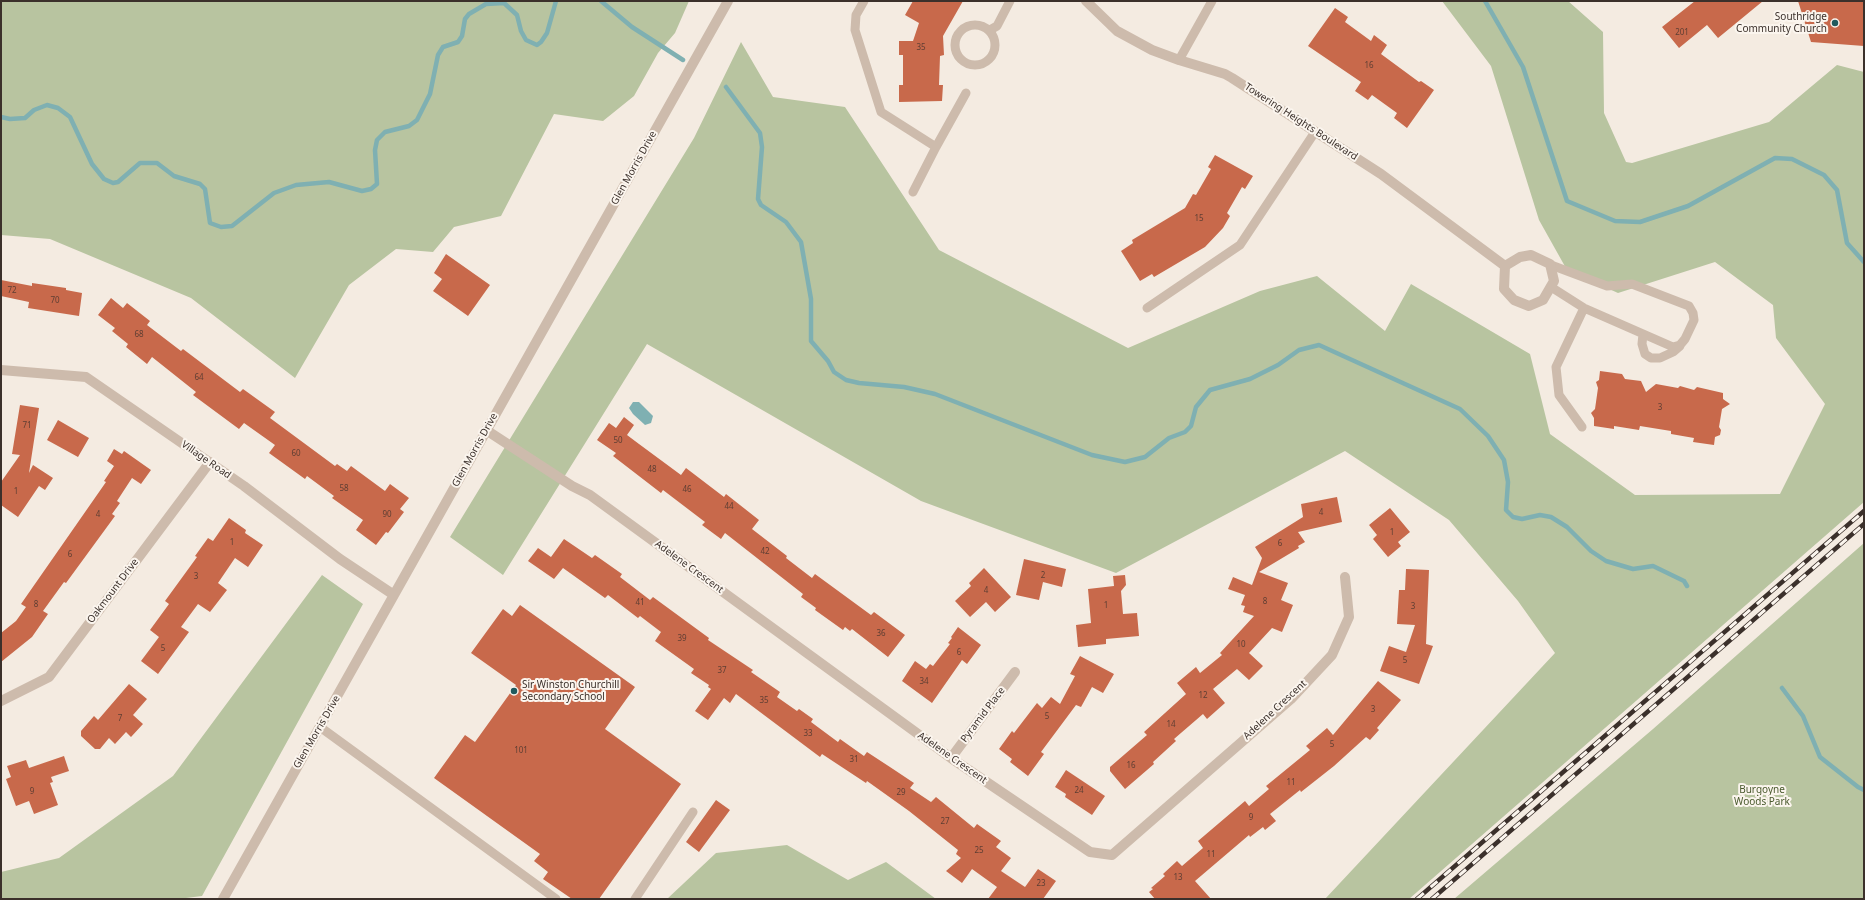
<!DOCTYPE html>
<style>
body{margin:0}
#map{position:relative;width:1865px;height:900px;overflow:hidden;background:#f4ebe1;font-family:"Noto Sans",sans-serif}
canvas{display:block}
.frame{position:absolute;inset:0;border:2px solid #3b302b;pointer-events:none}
</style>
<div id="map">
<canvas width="1865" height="900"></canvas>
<div class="frame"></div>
</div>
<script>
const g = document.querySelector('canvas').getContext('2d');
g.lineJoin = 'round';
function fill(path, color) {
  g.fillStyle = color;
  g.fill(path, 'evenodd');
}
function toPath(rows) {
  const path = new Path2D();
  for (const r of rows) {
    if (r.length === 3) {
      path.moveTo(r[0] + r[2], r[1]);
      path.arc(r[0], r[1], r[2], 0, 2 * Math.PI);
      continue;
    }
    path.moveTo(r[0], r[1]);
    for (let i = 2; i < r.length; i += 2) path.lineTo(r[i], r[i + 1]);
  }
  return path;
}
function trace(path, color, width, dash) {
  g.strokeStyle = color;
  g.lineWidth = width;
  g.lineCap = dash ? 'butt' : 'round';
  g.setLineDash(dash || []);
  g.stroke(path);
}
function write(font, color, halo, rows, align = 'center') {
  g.font = font + ' "Noto Sans",sans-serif';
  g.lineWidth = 4;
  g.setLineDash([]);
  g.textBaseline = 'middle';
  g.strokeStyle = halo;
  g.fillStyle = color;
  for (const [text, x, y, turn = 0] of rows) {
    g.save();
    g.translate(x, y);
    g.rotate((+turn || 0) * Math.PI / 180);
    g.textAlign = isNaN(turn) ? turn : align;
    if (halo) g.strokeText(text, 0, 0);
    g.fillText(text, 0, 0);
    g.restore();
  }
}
const green = toPath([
 [1,1,689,1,675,33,658,53,634,96,603,121,554,114,501,216,454,227,433,252,396,249,349,285,295,378,191,298,50,239,1,235],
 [1442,1,1568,1,1603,32,1604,113,1626,162,1632,163,1769,122,1837,65,1864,72,1864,502,1409,899,1325,899,1555,653,1518,601,1449,520,1345,451,1116,573,921,501,647,344,503,575,450,537,694,138,741,42,773,97,845,107,939,250,1128,348,1260,291,1317,276,1385,331,1411,284,1530,354,1550,434,1635,495,1780,494,1825,404,1776,338,1773,305,1715,262,1618,293,1567,270,1539,220,1491,66],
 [1864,543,1864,899,1454,899,1653,729],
 [322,575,363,604,202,896,178,899,1,899,1,872,59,858,173,776],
 [787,845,848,880,886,862,936,899,667,899,716,853]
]);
const water = toPath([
 [633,402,639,402,653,416,651,423,645,425,633,414,629,408]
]);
const stream = toPath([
 [601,1,632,27,683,60],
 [1485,1,1523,67,1567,201,1615,221,1640,222,1688,206,1775,158,1792,159,1824,175,1837,190,1847,243,1864,262],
 [726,87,760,133,762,147,758,199,761,205,786,222,801,242,811,299,811,341,828,361,834,372,846,380,859,383,904,387,935,394,1092,455,1125,462,1145,457,1169,438,1185,432,1191,426,1196,407,1210,390,1250,379,1278,365,1299,350,1319,345,1460,409,1488,436,1504,460,1508,482,1506,510,1513,517,1522,519,1540,515,1551,517,1567,527,1591,551,1606,561,1633,569,1653,566,1684,581,1687,586],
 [1,117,10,119,25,118,34,110,47,105,58,108,70,117,92,164,104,179,113,183,118,182,140,163,157,163,174,176,200,184,205,189,210,223,221,227,232,226,274,193,296,185,329,182,362,191,371,189,377,184,375,150,377,140,385,132,409,126,417,120,430,94,438,55,443,47,458,42,462,36,465,19,469,14,486,4,504,3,517,15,521,31,526,40,537,45,541,42,547,33,556,1],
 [1782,688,1803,716,1820,757,1858,787,1864,790]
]);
const building = toPath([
 [913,1,963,1,943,36,944,55,940,56,939,85,943,85,942,101,899,102,899,85,903,85,903,55,899,55,899,41,913,41,919,23,905,15],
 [1695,1,1763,1,1718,38,1707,25,1679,48,1662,27],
 [1798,1,1864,1,1864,46,1811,42],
 [1335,8,1348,17,1345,22,1371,41,1374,35,1387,45,1381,54,1419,82,1421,81,1434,90,1407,128,1394,118,1397,113,1372,95,1368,100,1355,91,1361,82,1308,46],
 [1215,155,1253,176,1245,189,1242,187,1227,213,1230,216,1223,228,1205,247,1154,277,1152,274,1140,281,1121,251,1133,243,1132,240,1185,208,1193,194,1196,195,1211,169,1208,167],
 [446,254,490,285,468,316,433,291,442,279,434,273],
 [1,280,32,286,32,283,66,288,66,290,82,293,79,316,28,308,29,302,1,296],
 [111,298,123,308,127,303,150,321,147,325,181,351,183,349,240,392,243,389,275,412,270,418,335,466,337,464,347,471,351,466,385,491,390,484,409,498,400,509,404,512,388,533,386,532,376,545,356,530,363,520,332,498,334,496,307,476,305,479,269,453,275,445,244,423,239,429,193,395,196,392,152,357,147,364,126,347,128,344,112,331,115,328,98,315],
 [1600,371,1622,374,1625,379,1641,381,1646,392,1656,384,1678,388,1680,386,1694,390,1697,387,1723,393,1723,399,1730,404,1722,409,1719,427,1721,430,1720,435,1715,437,1714,445,1693,442,1694,438,1671,434,1671,431,1640,426,1639,430,1614,426,1614,429,1594,426,1594,418,1591,413,1595,409,1598,388,1596,382,1599,380],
 [20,405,39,408,29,473,33,465,53,478,45,490,39,486,18,517,1,505,1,482,20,455,12,454],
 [624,417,634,425,627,435,639,444,681,475,686,468,724,497,726,494,759,520,752,529,787,556,786,558,812,578,815,574,871,615,874,612,905,635,888,657,852,629,850,631,845,627,843,630,815,610,816,608,801,597,803,594,725,533,721,539,702,525,705,522,663,490,661,493,613,456,616,453,597,440,609,423,616,428],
 [58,420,89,438,78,457,47,440],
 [114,449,122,454,124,451,151,470,141,484,132,478,117,501,120,503,112,514,115,516,66,583,64,582,43,611,48,614,32,637,1,662,1,633,16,621,26,607,21,604,106,482,104,481,114,466,107,461],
 [1337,497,1342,522,1298,532,1305,542,1298,546,1299,548,1259,572,1288,583,1281,600,1293,605,1282,632,1272,628,1249,653,1263,666,1249,680,1237,669,1213,689,1225,703,1207,719,1203,714,1174,739,1176,741,1153,762,1154,764,1125,789,1110,771,1110,767,1147,735,1144,732,1186,694,1177,683,1196,667,1200,673,1222,655,1220,653,1254,616,1243,612,1245,606,1241,605,1245,595,1228,589,1233,577,1252,585,1262,558,1255,547,1303,517,1301,504],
 [1390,508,1410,532,1398,542,1401,546,1388,557,1373,539,1377,535,1369,525],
 [229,518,246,530,245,533,263,545,248,567,235,558,218,583,227,590,210,612,198,604,181,627,189,632,158,674,141,661,159,637,150,630,169,604,165,601,197,557,195,556,208,538,213,541],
 [564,539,592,558,595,555,622,574,620,577,650,600,653,597,709,638,708,640,753,670,751,672,780,692,777,697,797,711,799,709,813,719,811,722,838,742,840,739,864,756,867,752,893,769,914,783,910,788,931,802,936,797,974,828,977,824,1001,841,996,847,1011,858,1001,871,1025,887,1038,869,1056,881,1043,899,988,899,997,887,972,869,962,883,946,871,961,858,956,854,958,850,909,811,867,781,866,783,822,754,820,757,736,694,730,703,724,698,708,720,695,711,711,689,708,687,709,685,691,673,694,669,655,641,661,632,640,616,638,618,608,595,605,598,563,568,554,579,528,561,538,548,551,557],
 [1024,559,1066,569,1062,587,1043,582,1039,600,1016,595],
 [984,568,1011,597,995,612,986,602,970,617,955,601,971,586,969,583],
 [1406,569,1429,570,1426,644,1433,646,1419,684,1380,671,1389,646,1406,652,1415,625,1397,624,1399,590,1405,590],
 [1125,575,1126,585,1121,591,1123,614,1137,613,1139,636,1106,639,1106,644,1078,647,1076,625,1091,623,1088,589,1114,586,1113,576],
 [520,605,635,687,605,729,681,784,599,899,572,899,543,879,548,872,534,861,540,854,434,778,465,735,475,742,516,685,471,653,503,609,512,616],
 [958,627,981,645,967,664,962,660,932,703,902,681,915,661,926,669,930,664,933,666,950,644,948,643,952,638,951,637],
 [1080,656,1114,674,1103,693,1092,687,1081,707,1076,705,1041,752,1044,754,1028,776,1010,762,1012,759,999,749,1012,731,1014,733,1037,703,1042,708,1051,697,1060,704,1075,676,1070,674],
 [1378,681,1401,700,1377,728,1379,730,1370,740,1366,737,1334,766,1301,792,1300,790,1270,814,1276,821,1265,830,1263,827,1250,837,1249,835,1195,881,1211,899,1155,899,1149,892,1153,889,1151,888,1165,876,1163,874,1177,861,1182,866,1203,848,1198,841,1245,801,1249,806,1269,789,1266,786,1310,750,1306,746,1327,728,1333,735],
 [129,684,147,699,133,715,143,724,131,737,126,732,115,744,109,738,100,749,95,749,81,736,81,731,94,716,98,720],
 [64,756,69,771,51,777,53,782,50,783,58,805,34,814,29,801,16,806,6,779,11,777,7,766,26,760,29,768],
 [1066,770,1105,796,1092,815,1065,797,1066,794,1055,787],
 [716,800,730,810,699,852,686,842]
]);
const service = toPath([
 [864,1,856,15,855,30,881,112,936,147,913,192],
 [975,45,20],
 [990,30,997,26,1010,1],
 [1179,60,1212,1],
 [936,147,966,93],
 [1551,265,1607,286,1632,284,1689,306,1693,313,1694,320,1685,339,1680,345,1673,347,1584,308,1551,287],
 [1147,308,1240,245,1315,132],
 [1643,334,1642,344,1645,354,1651,358,1660,358,1673,352,1680,346],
 [1582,427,1559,395,1556,367,1584,308],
 [320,727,556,899],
 [635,899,693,812]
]);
const minor = toPath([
 [1086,1,1117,31,1152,50,1179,60,1225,74,1232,78,1381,174,1505,266],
 [1531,255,1550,264,1554,281,1543,300,1529,306,1514,300,1504,289,1505,266,1520,257,1531,255],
 [1,370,86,377,244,486,340,559,394,595],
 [486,430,572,486,590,495,951,758,1090,852,1112,855,1291,699,1332,655,1349,617,1345,577],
 [1,701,49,677,210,462],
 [951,758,1015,672],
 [223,899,728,1]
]);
const rail = toPath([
 [1417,899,1864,511],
 [1432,899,1864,524]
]);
const markers = [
 [1835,23,4,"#1f5a5e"],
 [514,691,4,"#1f5a5e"]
];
const numberNames = [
 ["201",1682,33],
 ["35",921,48],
 ["16",1369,66],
 ["15",1199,219],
 ["72",12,291],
 ["70",55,301],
 ["68",139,335],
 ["64",199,378],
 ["3",1660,408],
 ["71",27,426],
 ["50",618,441],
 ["60",296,454],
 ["48",652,470],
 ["58",344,489],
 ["46",687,490],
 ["1",16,492],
 ["44",729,507],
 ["4",1321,513],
 ["4",98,515],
 ["90",387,515],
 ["1",1392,533],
 ["1",232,543],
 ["6",1280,544],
 ["42",765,552],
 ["6",70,555],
 ["2",1043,576],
 ["3",196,577],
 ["4",986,591],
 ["8",1265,602],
 ["41",640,603],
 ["8",36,605],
 ["1",1106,606],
 ["3",1413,607],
 ["36",881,634],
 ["39",682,639],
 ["10",1241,645],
 ["5",163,649],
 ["6",959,653],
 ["5",1405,661],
 ["37",722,671],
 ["34",924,682],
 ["12",1203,696],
 ["35",764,701],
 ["3",1373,710],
 ["5",1047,717],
 ["7",120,719],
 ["14",1171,725],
 ["33",808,734],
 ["5",1332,745],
 ["101",521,751],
 ["31",854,760],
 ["16",1131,766],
 ["11",1291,783],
 ["24",1079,791],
 ["9",32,792],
 ["29",901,793],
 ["9",1251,818],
 ["27",945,822],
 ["25",979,851],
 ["11",1211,855],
 ["13",1178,878],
 ["23",1041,884]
];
const poiNames = [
 ["Southridge",1827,17],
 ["Community Church",1827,29],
 ["Sir Winston Churchill",522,685,"left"],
 ["Secondary School",522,697,"left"]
];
const streetNames = [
 ["Towering Heights Boulevard",1301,122,33],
 ["Glen Morris Drive",634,168,-61],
 ["Glen Morris Drive",475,450,-61],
 ["Village Road",206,460,35],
 ["Adelene Crescent",689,567,36],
 ["Oakmount Drive",113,591,-53],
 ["Adelene Crescent",1275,710,-43],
 ["Pyramid Place",983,715,-53],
 ["Glen Morris Drive",317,732,-60],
 ["Adelene Crescent",952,758,35]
];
const parkNames = [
 ["Burgoyne",1762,790],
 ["Woods Park",1762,802]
];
fill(green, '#b8c4a0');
fill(water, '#7fb0b2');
trace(stream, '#7fb0b2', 4.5);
fill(building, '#c8694b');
trace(service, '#cdbbac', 9);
trace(minor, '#cdbbac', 10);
trace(rail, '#3b302b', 4.5);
trace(rail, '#fbf5ee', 3, [9]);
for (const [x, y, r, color] of markers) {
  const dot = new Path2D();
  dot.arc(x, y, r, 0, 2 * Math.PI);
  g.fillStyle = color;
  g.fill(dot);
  trace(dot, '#fbf5ee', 1.5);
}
write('8px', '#5e3e33', null, numberNames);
write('10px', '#3b302b', '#fbf5ee', poiNames, 'right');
write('10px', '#3b302b', '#fbf5ee', streetNames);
write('10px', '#4a5a2e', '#fbf5ee', parkNames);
</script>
